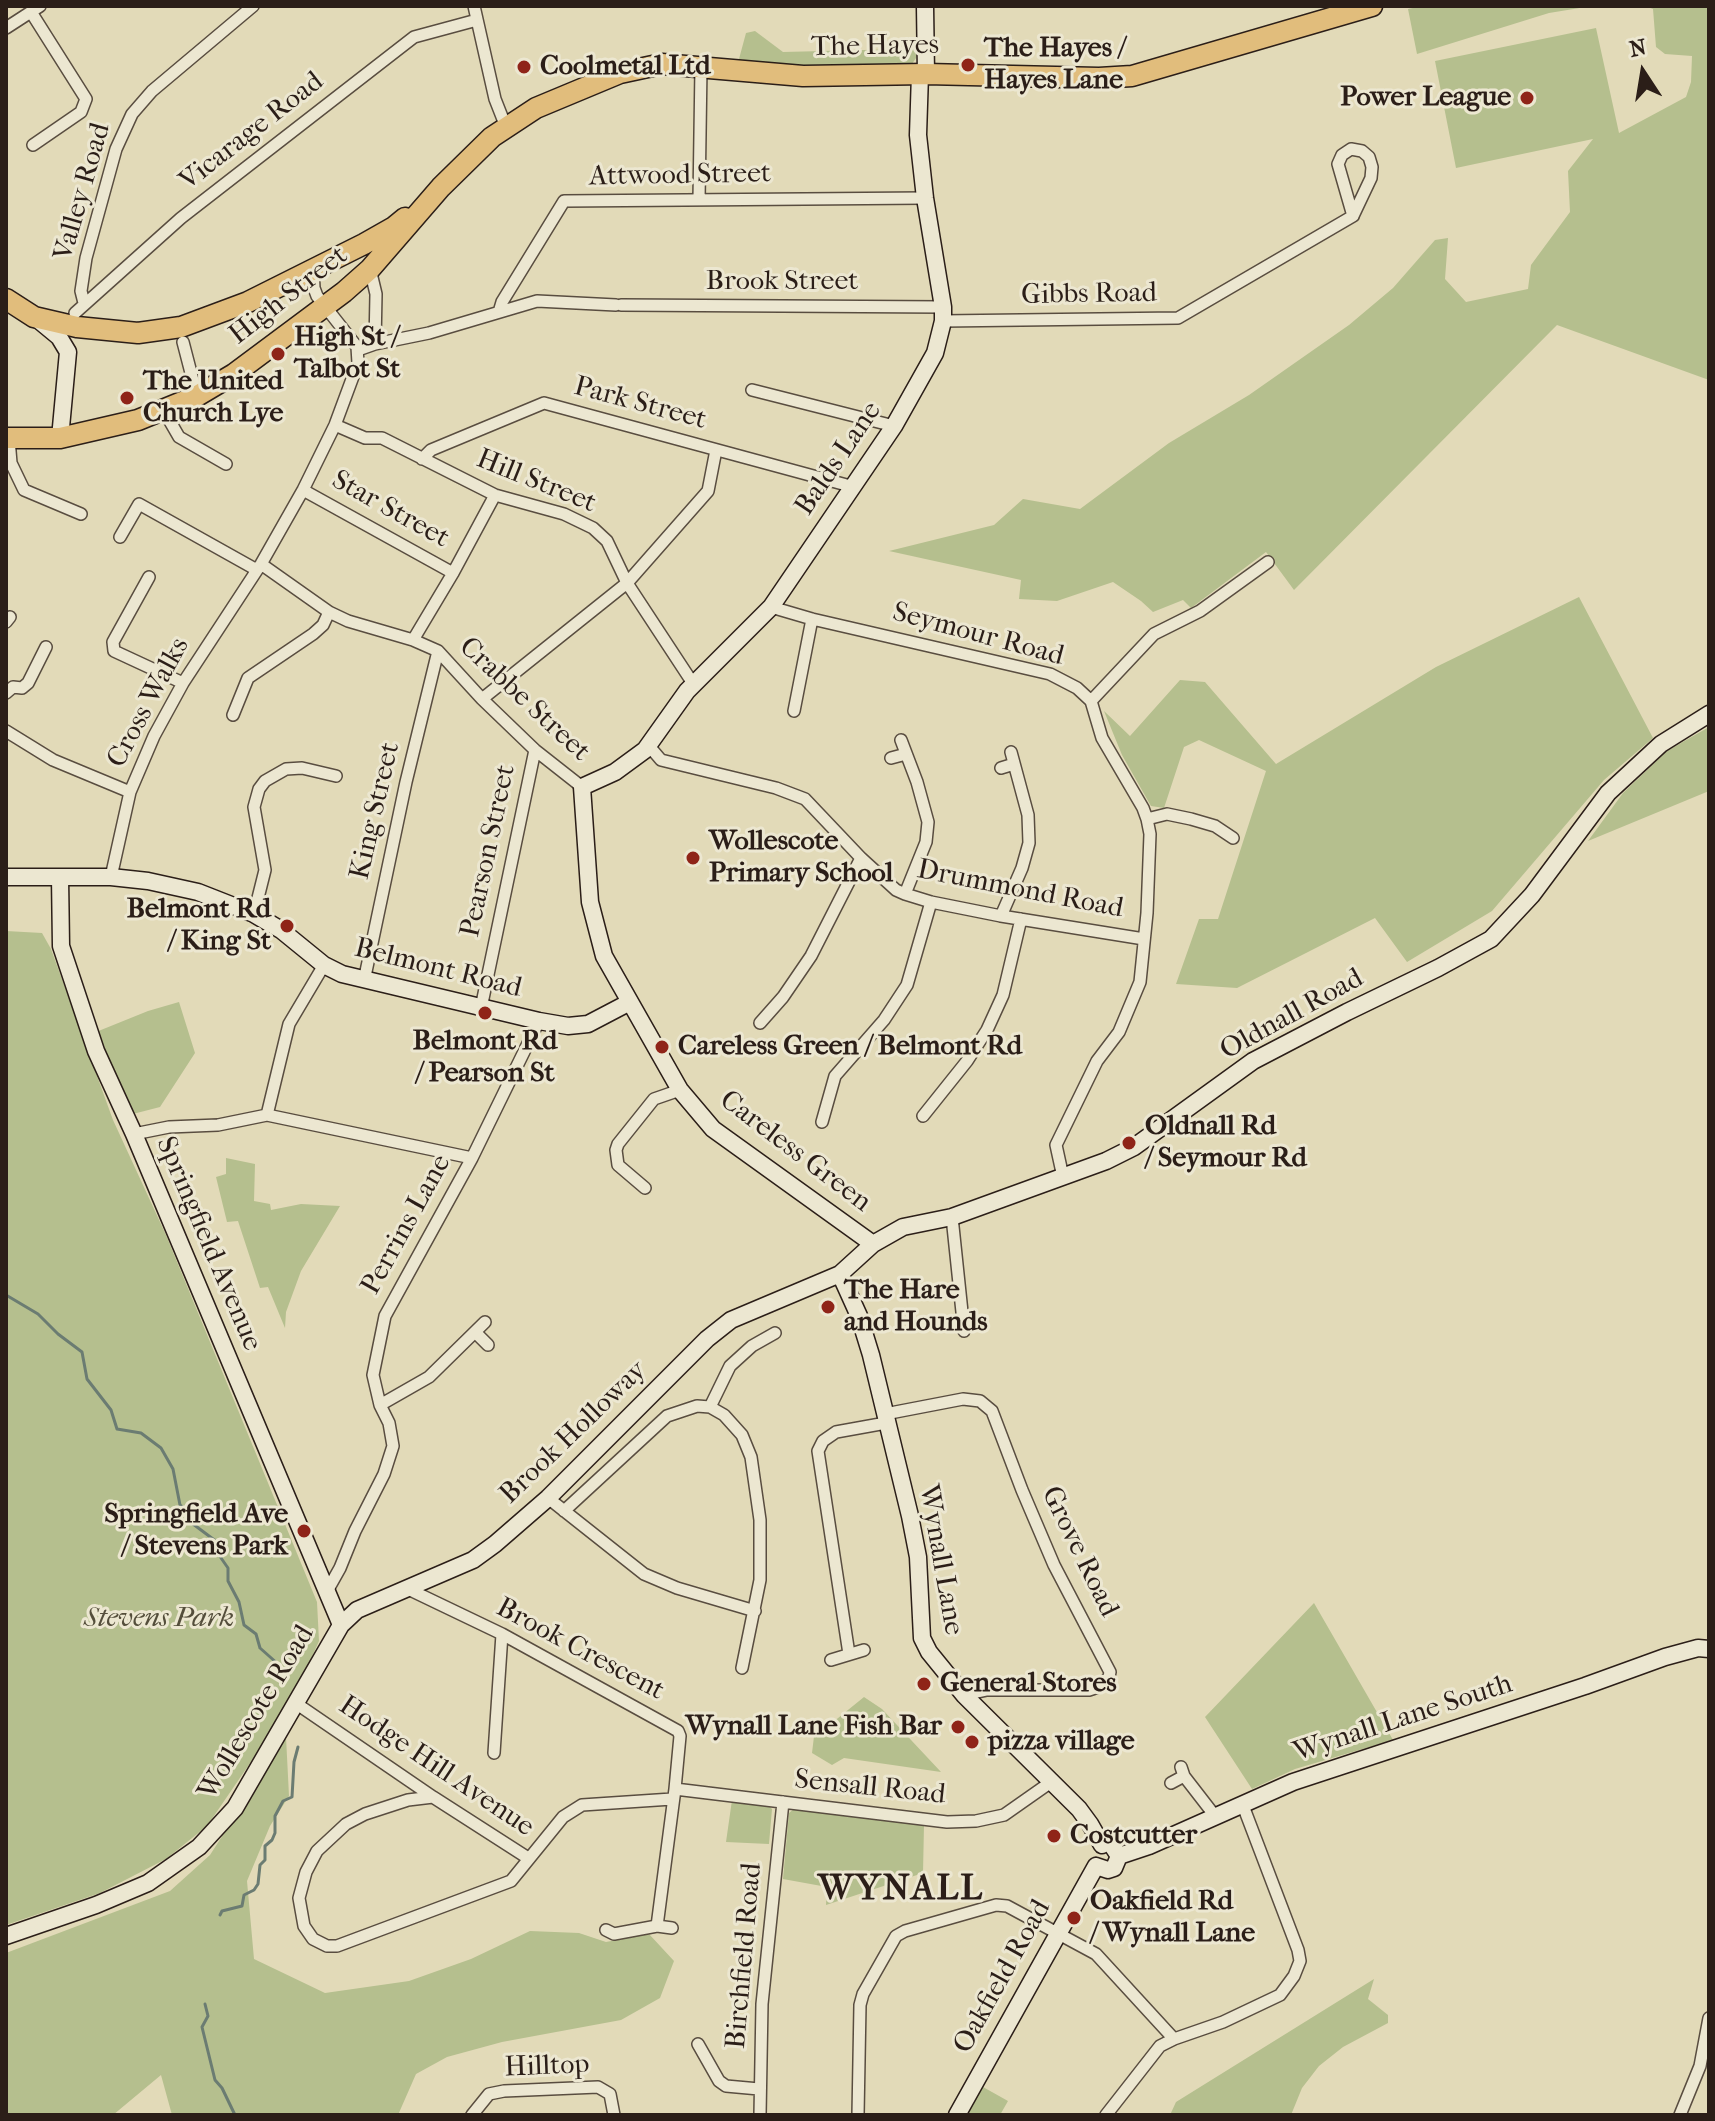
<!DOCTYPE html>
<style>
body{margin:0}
#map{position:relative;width:1715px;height:2121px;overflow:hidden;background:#e2dab8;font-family:"IM FELL French Canon",serif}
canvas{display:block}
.frame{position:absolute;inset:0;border:8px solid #2b1e18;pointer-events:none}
.north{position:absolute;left:1603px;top:32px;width:80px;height:80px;-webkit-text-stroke:6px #ece7d1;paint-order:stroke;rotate:348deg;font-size:22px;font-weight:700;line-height:32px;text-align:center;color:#2b1e18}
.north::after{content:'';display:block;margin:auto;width:28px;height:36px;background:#2b1e18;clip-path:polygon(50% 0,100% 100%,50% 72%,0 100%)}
</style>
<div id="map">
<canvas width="1715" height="2121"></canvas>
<div class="frame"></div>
<div class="north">N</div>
</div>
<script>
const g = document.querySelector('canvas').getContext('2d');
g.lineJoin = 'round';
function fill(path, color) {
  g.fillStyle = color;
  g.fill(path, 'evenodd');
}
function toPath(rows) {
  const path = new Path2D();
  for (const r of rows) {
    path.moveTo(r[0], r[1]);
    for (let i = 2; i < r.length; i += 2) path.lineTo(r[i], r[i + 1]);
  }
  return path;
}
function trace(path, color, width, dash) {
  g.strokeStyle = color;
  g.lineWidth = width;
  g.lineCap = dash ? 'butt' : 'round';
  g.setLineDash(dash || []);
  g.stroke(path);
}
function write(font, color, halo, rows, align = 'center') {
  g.font = font + ' "IM FELL French Canon",serif';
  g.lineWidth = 6;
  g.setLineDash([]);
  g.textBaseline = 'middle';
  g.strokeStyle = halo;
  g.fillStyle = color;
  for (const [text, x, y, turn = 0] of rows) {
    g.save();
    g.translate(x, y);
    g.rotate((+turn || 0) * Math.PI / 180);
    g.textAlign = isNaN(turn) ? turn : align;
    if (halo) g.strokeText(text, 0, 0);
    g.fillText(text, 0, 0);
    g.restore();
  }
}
const green = toPath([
 [1422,6,1592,6,1549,13,1417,54,1408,9],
 [1645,6,1709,6,1709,380,1557,325,1294,590,1266,552,1191,608,1183,600,1153,612,1141,601,1113,582,1057,601,1019,599,1021,580,889,551,994,525,1023,499,1080,509,1169,443,1249,395,1349,325,1393,288,1435,240,1448,238,1445,279,1466,302,1528,289,1531,265,1570,212,1568,171,1593,139,1456,168,1435,61,1596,28,1619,133,1686,97,1691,82,1692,56,1665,54,1656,47,1653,9],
 [755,31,783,52,905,49,917,41,916,58,912,64,900,67,773,66,739,59,746,33],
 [1579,597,1653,738,1604,780,1492,911,1407,962,1375,918,1237,988,1176,984,1199,919,1218,919,1266,771,1199,740,1184,747,1164,808,1151,806,1122,755,1104,711,1130,736,1180,680,1205,682,1276,764,1436,667],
 [1709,727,1709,791,1588,841,1623,793,1667,751],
 [6,931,42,933,51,949,113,1120,166,1235,317,1602,319,1641,301,1681,257,1753,207,1826,166,1859,100,1893,6,1925],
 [179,1002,195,1053,160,1107,129,1115,96,1032,148,1011],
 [226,1158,255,1164,254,1201,270,1204,271,1210,301,1204,340,1206,301,1271,286,1312,285,1328,268,1287,260,1288,238,1221,227,1222,216,1177,226,1174],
 [1314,1603,1393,1740,1295,1769,1252,1789,1205,1717],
 [864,1697,882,1709,941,1772,844,1758,832,1765,812,1753,815,1728,827,1727],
 [286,1737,289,1796,270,1826,247,1881,254,1959,325,1993,409,1981,471,1959,530,1931,579,1933,606,1942,649,1934,674,1961,660,1998,621,2020,502,2042,447,2057,416,2074,398,2115,172,2115,161,2075,113,2115,6,2115,6,1953,170,1891,210,1855],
 [732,1800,768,1805,772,1809,769,1844,726,1842],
 [795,1808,924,1825,923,1873,826,1905,827,1887,783,1879,789,1813],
 [1374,1979,1368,1999,1388,2015,1388,2023,1343,2047,1319,2066,1302,2088,1291,2115,1170,2115,1176,2102],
 [983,2087,1008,2101,1000,2115,967,2115]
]);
const stream = toPath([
 [6,1295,38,1314,58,1334,82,1352,87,1379,111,1410,117,1429,141,1433,161,1448,173,1469,180,1505,190,1513,193,1524,217,1542,221,1558,228,1568,228,1581,239,1602,244,1625,256,1634,260,1648,278,1664],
 [220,1915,222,1911,242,1906,244,1895,254,1890,258,1884,260,1865,265,1860,265,1846,272,1840,275,1833,275,1816,283,1801,292,1797,294,1762,298,1747],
 [205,2004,208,2016,202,2027,215,2080,222,2088,235,2115]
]);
const street = toPath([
 [474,6,495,99,506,127],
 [31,12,86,99,81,112,33,145],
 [6,28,40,6],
 [699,200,701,67],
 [370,269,376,294,375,344],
 [84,303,81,291,86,258,116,149,132,114,152,91,253,6],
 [621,305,943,307],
 [499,312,502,302,564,201,925,198],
 [75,313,181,218,414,37,477,20],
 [943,321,1178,318,1353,216,1338,164,1342,155,1351,149,1362,151,1369,157,1372,167,1371,178,1353,216],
 [183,342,197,396],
 [358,350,375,344,429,333,537,301,616,305],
 [752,390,894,426],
 [164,411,179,437,226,464],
 [335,425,365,438,382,438,495,495,564,514,593,528,607,541,627,583,694,685],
 [9,439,11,463,24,490,81,514],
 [422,459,431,450,544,403,854,487],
 [303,490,453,573],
 [120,537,139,504,257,570],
 [261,564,329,612,348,621,413,640,438,651,482,699,535,750,582,787],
 [149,577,113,642,114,651,183,683],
 [771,607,812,619,1050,674,1077,688,1091,701,1102,738,1143,808,1147,819,1150,834,1147,913,1140,982,1119,1032,1097,1061,1056,1145,1063,1177],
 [6,622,10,617],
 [413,640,453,573,495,495],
 [6,693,13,687,22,688,28,683,46,647],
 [482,699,627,583,708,491,716,450],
 [1091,701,1154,634,1200,611,1268,562],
 [794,711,812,619],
 [233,715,248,678,313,634,323,625,329,612],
 [6,731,53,760,130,792],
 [901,740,917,782,928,822,926,842,905,894],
 [649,746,661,760,776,788,805,799,861,858,896,890,905,894,931,902,1001,916,1144,939],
 [891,758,906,754],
 [1001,768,1014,764],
 [1147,819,1167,814,1191,819,1215,826,1233,838],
 [111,877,130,792,154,736,183,683,261,564,303,490,335,425,358,363,357,347,317,296,314,288,313,269],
 [254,914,265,870,254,807,259,789,265,781,286,769,302,768,336,776],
 [1001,916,1022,868,1029,843,1028,815,1011,752],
 [364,981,406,782,438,651],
 [481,1008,535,750],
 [760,1023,783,997,811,956,861,858],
 [267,1115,289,1024,324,965],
 [923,1116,967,1061,987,1030,1003,995,1021,919],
 [822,1122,835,1076,884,1020,907,985,931,902],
 [134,1134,169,1127,218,1125,267,1115,472,1158],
 [645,1188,618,1165,616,1150,618,1144,654,1099,680,1090],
 [952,1217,964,1331],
 [475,1332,488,1345],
 [380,1405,429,1377,485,1322],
 [710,1407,730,1366,752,1346,775,1333],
 [885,1414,963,1399,980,1401,992,1411,1022,1490,1054,1565,1110,1672,1109,1677,1101,1686,1089,1690,987,1690,964,1695],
 [548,1498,644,1574,677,1588,755,1611],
 [564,1511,667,1416,697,1406,710,1407,724,1415,742,1435,751,1457,760,1520,760,1580,742,1668],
 [406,1588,502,1634,678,1731,680,1736,675,1789,657,1926],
 [326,1593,340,1568,355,1531,384,1474,393,1446,389,1423,380,1405,373,1375,385,1316,472,1158,539,1021],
 [849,1654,818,1451,823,1441,836,1432,886,1423],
 [831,1660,864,1650],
 [297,1704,433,1797,528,1858],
 [494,1753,502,1634],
 [1181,1767,1184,1776,1215,1816],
 [1171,1783,1184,1776],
 [675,1789,947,1822,976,1821,1004,1815,1051,1782],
 [433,1797,408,1800,365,1814,346,1824,317,1851,306,1872,299,1898,304,1926,313,1939,327,1946,337,1946,511,1881,563,1817,582,1805,672,1799],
 [606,1930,614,1934,657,1926,672,1928],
 [698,2044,719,2081,726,2086,759,2089],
 [472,2115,489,2094,504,2091,598,2087,610,2094,614,2115],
 [760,2115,762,2004,783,1802],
 [858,2115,860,2005,863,1994,896,1936,905,1931,996,1905,1007,1906,1096,1954,1174,2039,1223,2022,1280,1995,1294,1976,1300,1961,1298,1950,1242,1803],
 [1106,2115,1160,2046,1174,2039],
 [1680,2115,1700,2066,1709,2018]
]);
const secondary = toPath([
 [925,6,926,74],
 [36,318,59,337,68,352,60,438],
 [6,877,111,877,148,881,198,892,254,914,281,930,324,965,342,974,539,1021,568,1026,588,1024,630,1002],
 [60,877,61,946,96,1051,134,1134,341,1625],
 [873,1244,713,1129,680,1090,604,956,590,902,582,787,615,772,645,750,687,691,771,607,894,426,935,353,943,321,943,307,925,198,918,135,920,74],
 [840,1274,859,1316,871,1355,910,1516,918,1557,922,1638,929,1652,964,1695,1079,1809,1090,1824,1102,1845],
 [1119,1856,1149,1846,1293,1782,1585,1686,1665,1657,1698,1648,1709,1649],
 [1096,1866,1108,1870,1114,1868,1119,1856,1113,1847],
 [6,1936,96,1905,148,1883,199,1847,235,1808,341,1625,357,1610,473,1560,495,1544,548,1498,707,1339,731,1320,840,1274,873,1244,903,1227,952,1217,1106,1161,1134,1147,1253,1061,1347,1012,1438,968,1491,939,1532,895,1608,793,1661,744,1709,714],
 [957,2115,1096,1866]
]);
const highway = toPath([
 [6,299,34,317,77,327,138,333,181,327,248,302,364,244,394,227,405,218],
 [6,438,60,438,138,420,197,396,234,374,344,292,370,269,441,187,492,137,536,108,620,73,662,64,803,76,926,74,1099,78,1132,76,1372,6]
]);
const markers = [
 [968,65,8,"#8f2418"],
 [524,67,8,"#8f2418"],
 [1527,98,8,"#8f2418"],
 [278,354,8,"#8f2418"],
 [127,398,8,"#8f2418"],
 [693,858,8,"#8f2418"],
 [287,926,8,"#8f2418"],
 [485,1013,8,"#8f2418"],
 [662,1047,8,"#8f2418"],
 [1129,1143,8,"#8f2418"],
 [828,1307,8,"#8f2418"],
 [304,1531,8,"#8f2418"],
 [924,1684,8,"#8f2418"],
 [958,1727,8,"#8f2418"],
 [972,1742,8,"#8f2418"],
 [1054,1836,8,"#8f2418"],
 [1074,1918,8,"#8f2418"]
];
const streetNames = [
 ["The Hayes",875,47,-1],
 ["Vicarage Road",252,132,-38],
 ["Attwood Street",680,176,-1],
 ["Valley Road",83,192,-74],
 ["Brook Street",782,282],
 ["Gibbs Road",1089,295,-1],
 ["High Street",289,296,-38],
 ["Park Street",640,404,15],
 ["Balds Lane",839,459,-56],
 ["Hill Street",536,482,22],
 ["Star Street",390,510,29],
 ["Seymour Road",978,635,15],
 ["Crabbe Street",524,700,43],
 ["Cross Walks",149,703,-62],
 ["King Street",376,811,-77],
 ["Pearson Street",489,851,-78],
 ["Drummond Road",1020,890,11],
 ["Belmont Road",438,969,14],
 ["Oldnall Road",1292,1015,-29],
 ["Careless Green",795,1152,37],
 ["Perrins Lane",407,1225,-61],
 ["Springfield Avenue",208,1244,67],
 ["Brook Holloway",574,1433,-44],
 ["Grove Road",1079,1552,64],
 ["Wynall Lane",940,1560,80],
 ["Brook Crescent",580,1650,28],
 ["Wollescote Road",257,1713,-59],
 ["Wynall Lane South",1403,1719,-18],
 ["Hodge Hill Avenue",436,1767,34],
 ["Sensall Road",870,1788,6],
 ["Birchfield Road",745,1956,-85],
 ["Oakfield Road",1003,1977,-61],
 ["Hilltop",547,2067,-2]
];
const poiNames = [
 ["The Hayes /",984,49],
 ["Hayes Lane",984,81],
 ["Coolmetal Ltd",540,67],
 ["Power League",1511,98,"right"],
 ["High St /",294,338],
 ["Talbot St",294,370],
 ["The United",143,382],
 ["Church Lye",143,414],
 ["Wollescote",709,842],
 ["Primary School",709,874],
 ["Belmont Rd",271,910,"right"],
 ["/ King St",271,942,"right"],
 ["Belmont Rd",485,1042,"center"],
 ["/ Pearson St",485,1074,"center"],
 ["Careless Green / Belmont Rd",678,1047],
 ["Oldnall Rd",1145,1127],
 ["/ Seymour Rd",1145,1159],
 ["The Hare",844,1291],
 ["and Hounds",844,1323],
 ["Springfield Ave",288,1515,"right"],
 ["/ Stevens Park",288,1547,"right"],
 ["General Stores",940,1684],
 ["Wynall Lane Fish Bar",942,1727,"right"],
 ["pizza village",988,1742],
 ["Costcutter",1070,1836],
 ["Oakfield Rd",1090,1902],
 ["/ Wynall Lane",1090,1934]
];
const parkNames = [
 ["Stevens Park",159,1619]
];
const districtNames = [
 ["WYNALL",901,1890]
];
fill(green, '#b5bf8e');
trace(stream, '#6b7c72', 3);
trace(street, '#594d40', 14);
trace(secondary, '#2b1e18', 19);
trace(highway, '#2b1e18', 23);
trace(street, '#ece7d1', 11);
trace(secondary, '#ece7d1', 16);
trace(highway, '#e1bd7c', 20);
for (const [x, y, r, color] of markers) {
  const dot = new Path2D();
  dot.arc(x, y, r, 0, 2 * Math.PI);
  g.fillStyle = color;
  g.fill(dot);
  trace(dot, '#ece7d1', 3);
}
write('28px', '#2b1e18', '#ece7d1', streetNames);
write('bold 28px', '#2b1e18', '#ece7d1', poiNames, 'left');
write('italic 28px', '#544e3b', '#ece7d1', parkNames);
g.letterSpacing = '2px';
write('bold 36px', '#2b1e18', '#ece7d1', districtNames);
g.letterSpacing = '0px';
</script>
